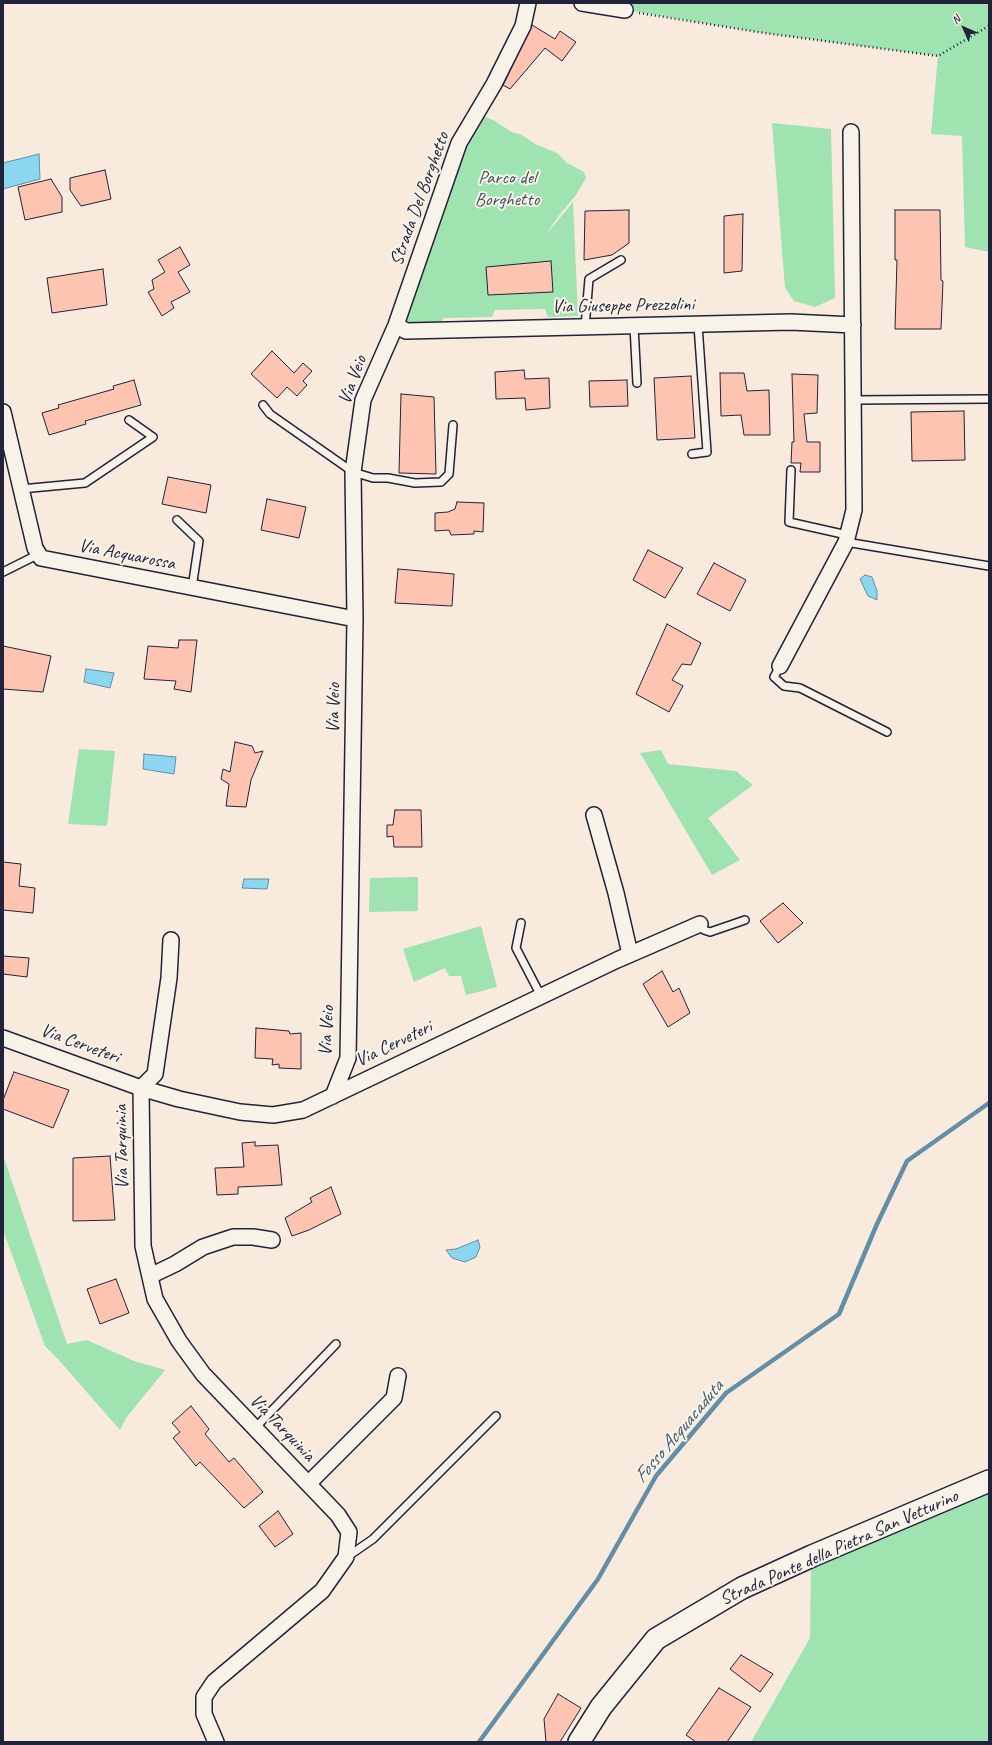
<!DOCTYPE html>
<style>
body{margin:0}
#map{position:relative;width:992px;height:1745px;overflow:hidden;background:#f8eadd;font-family:Caveat,sans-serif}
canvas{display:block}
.frame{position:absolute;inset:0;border:4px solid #22223b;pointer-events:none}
.north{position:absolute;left:944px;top:8px;width:40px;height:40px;-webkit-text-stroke:3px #f7f3e8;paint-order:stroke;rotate:315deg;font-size:11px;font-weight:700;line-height:16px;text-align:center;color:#22223b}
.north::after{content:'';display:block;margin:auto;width:14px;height:18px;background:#22223b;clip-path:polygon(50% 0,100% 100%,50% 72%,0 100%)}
</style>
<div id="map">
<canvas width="992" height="1745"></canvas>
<div class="frame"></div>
<div class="north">N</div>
</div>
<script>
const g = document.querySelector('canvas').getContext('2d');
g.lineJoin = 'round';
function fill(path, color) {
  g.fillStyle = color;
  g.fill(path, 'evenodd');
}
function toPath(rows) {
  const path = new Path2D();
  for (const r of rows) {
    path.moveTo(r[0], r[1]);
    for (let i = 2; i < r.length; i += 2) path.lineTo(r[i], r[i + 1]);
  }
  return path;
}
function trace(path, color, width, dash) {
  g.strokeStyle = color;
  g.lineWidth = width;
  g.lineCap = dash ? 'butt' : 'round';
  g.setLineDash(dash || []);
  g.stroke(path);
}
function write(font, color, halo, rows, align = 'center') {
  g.font = font + ' Caveat,sans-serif';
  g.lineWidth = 4;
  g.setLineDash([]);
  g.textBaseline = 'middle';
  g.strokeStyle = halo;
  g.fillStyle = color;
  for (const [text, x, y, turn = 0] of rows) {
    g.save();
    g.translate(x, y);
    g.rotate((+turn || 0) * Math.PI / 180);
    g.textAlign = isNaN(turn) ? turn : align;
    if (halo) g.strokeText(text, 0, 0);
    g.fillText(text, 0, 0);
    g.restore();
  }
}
const green = toPath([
 [624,3,989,3,989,252,965,247,962,136,931,134,938,56,764,33,625,10],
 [481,115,493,120,512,132,522,135,535,144,557,153,567,163,584,172,586,178,576,195,560,214,546,235,573,202,578,316,548,317,545,309,495,310,492,317,444,318,437,329,401,323,464,147],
 [772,123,831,129,835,298,815,307,794,301,785,288],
 [79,749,115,751,107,826,68,824],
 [661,750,668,764,736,771,753,785,708,818,740,860,712,875,640,753],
 [418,877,418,911,369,912,370,878],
 [481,926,497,987,466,995,461,976,449,976,445,968,414,982,403,949],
 [3,1155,67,1344,87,1340,134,1361,165,1370,126,1418,120,1430,57,1358,45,1346,3,1230],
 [989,1482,989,1742,751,1742,810,1638,811,1566]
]);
const water = toPath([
 [39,154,40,179,3,189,3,163,39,154],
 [865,575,872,577,877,591,877,600,868,596,860,579,865,575],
 [86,669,114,673,110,688,84,682,86,669],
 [144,754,176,757,174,774,143,769,144,754],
 [244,879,269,879,267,889,242,888,244,879],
 [478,1240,480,1247,476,1257,465,1262,452,1258,446,1250,456,1249,478,1240]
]);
const stream = toPath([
 [479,1742,598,1579,656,1476,726,1393,839,1314,877,1224,907,1161,989,1103]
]);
const building = toPath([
 [532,25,555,39,560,31,576,42,562,61,545,48,510,89,503,85,532,25],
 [105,170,111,199,81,206,70,190,70,178,105,170],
 [51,179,62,197,62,212,25,220,18,187,51,179],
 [629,210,629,243,612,255,584,260,585,211,629,210],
 [895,210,940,210,941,280,943,281,941,329,895,329,897,260,895,260,895,210],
 [743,214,742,271,724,273,724,216,743,214],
 [180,247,190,265,178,272,190,292,171,302,174,308,162,316,148,292,154,289,152,280,165,272,158,260,180,247],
 [551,261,553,292,488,295,486,267,551,261],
 [103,269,107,305,52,313,47,278,103,269],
 [272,351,294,373,303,363,312,371,303,381,307,385,297,396,287,387,277,398,251,374,272,351],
 [524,370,525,379,549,378,550,408,526,410,525,398,496,399,495,372,524,370],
 [720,373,744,373,747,391,769,390,770,435,744,435,741,415,721,416,720,373],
 [792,374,818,375,817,413,804,414,807,442,820,442,820,472,800,472,801,463,791,463,792,442,794,442,792,374],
 [691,376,695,438,657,440,654,378,691,376],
 [134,380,141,405,85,421,86,424,49,435,42,413,59,408,58,405,114,389,113,386,134,380],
 [627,380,628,406,590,407,589,381,627,380],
 [401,394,434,397,436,474,399,473,401,394],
 [964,411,965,460,912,461,911,412,964,411],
 [168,477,211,485,206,513,162,504,168,477],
 [267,499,306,507,299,538,261,530,267,499],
 [457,502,484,503,483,532,474,531,474,534,451,535,449,530,435,531,435,513,448,512,455,509,457,502],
 [648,550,683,568,665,598,633,580,648,550],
 [714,563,746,580,730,611,697,594,714,563],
 [398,569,454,574,452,606,395,603,398,569],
 [667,624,701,643,691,665,682,664,672,680,683,686,669,712,636,694,667,624],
 [179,640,197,640,191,692,174,689,176,681,144,679,148,646,178,648,179,640],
 [3,646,51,656,43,692,3,689,3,646],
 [235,742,252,746,255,753,263,751,251,780,246,807,226,806,229,784,221,779,223,769,230,772,235,742],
 [395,810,421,810,422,847,394,847,393,836,387,837,387,825,393,825,395,810],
 [3,862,21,864,19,886,35,888,33,913,3,910,3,862],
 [783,903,803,923,778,943,760,921,783,903],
 [3,956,29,958,27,977,3,974,3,956],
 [662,971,673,992,679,988,690,1013,668,1027,643,984,662,971],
 [256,1028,289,1031,290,1034,301,1033,301,1069,279,1068,279,1064,272,1065,273,1059,255,1058,256,1028],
 [14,1072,69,1090,53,1128,3,1109,3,1100,14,1072],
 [255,1142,255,1146,278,1145,282,1185,238,1187,238,1194,217,1195,215,1168,244,1167,242,1143,255,1142],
 [110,1156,115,1220,73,1221,73,1158,110,1156],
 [331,1187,341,1214,309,1230,292,1236,285,1218,312,1202,310,1198,331,1187],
 [116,1279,129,1313,100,1324,87,1289,116,1279],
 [191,1406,209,1429,205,1434,229,1462,234,1458,263,1492,244,1508,200,1462,196,1466,173,1438,180,1432,172,1423,191,1406],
 [278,1511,293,1534,275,1547,259,1526,278,1511],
 [741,1655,773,1674,760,1692,730,1669,741,1655],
 [719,1688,751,1707,727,1742,696,1742,686,1735,719,1688],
 [558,1694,581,1708,560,1742,546,1742,544,1719,558,1694]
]);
const path = toPath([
 [639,13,764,33,938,56,989,26]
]);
const lane = toPath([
 [634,326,637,383],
 [585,327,589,279,621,260],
 [853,400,989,399],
 [263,405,270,414,353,472,373,478,388,478,415,483,441,482,449,474,453,425],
 [692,454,707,452,698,325],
 [791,470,789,522,847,535],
 [21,489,85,483,153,437,129,420],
 [177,520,199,541,192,588],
 [846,542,989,566],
 [3,572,39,554],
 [780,666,774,677,784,686,800,688,887,732],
 [521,923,516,948,541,996],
 [700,924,704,930,710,932,745,920],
 [255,1428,336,1344],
 [347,1557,373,1539,496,1416]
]);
const street = toPath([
 [582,3,625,10],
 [396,325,406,331,791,322,853,325],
 [3,412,35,548,41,558,355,619],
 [780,666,846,542,854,510,851,132],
 [594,815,616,893,630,954],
 [171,940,169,978,155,1074,141,1088,143,1246,155,1299,179,1341,203,1374,338,1515,349,1532,346,1557,322,1591,214,1682,204,1697,204,1714,216,1742],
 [3,1038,141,1088,179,1099,240,1112,273,1115,303,1110,617,960,700,924],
 [333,1096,348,1058,355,619,353,472,363,400,396,325,459,143,494,84,523,26,528,3],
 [150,1276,175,1264,203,1247,233,1237,253,1237,272,1240],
 [308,1484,394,1398,398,1376]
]);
const secondary = toPath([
 [579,1742,601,1707,656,1639,742,1588,812,1556,989,1481]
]);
const parkNames = [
 ["Parco del",507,178],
 ["Borghetto",507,200]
];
const streetNames = [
 ["Strada Del Borghetto",420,199,-70],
 ["Via Giuseppe Prezzolini",623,306,-1],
 ["Via Veio",353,380,-70],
 ["Via Acquarossa",127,555,11],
 ["Via Veio",334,708,-89],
 ["Via Veio",327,1031,-87],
 ["Via Cerveteri",80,1044,20],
 ["Via Cerveteri",394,1044,-26],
 ["Via Tarquinia",122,1147,-91],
 ["Via Tarquinia",282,1428,46],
 ["Strada Ponte della Pietra San Vetturino",839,1548,-24]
];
const waterNames = [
 ["Fosso Acquacaduta",679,1432,-50]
];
fill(green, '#9ee3b0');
fill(water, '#8dd6ef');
trace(water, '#628ea7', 1);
trace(stream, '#628ea7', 4.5);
fill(building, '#fdc4b1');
trace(building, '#22223b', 1);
trace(lane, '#22223b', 10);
trace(street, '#22223b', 18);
trace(secondary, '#22223b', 24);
trace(path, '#22223b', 2.5, [1, 3]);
trace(lane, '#f7f3e8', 7);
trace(street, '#f7f3e8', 15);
trace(secondary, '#f7f3e8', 21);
write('19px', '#415258', '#f7f3e8', parkNames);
write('19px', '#22223b', '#f7f3e8', streetNames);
write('italic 20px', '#425871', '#f7f3e8', waterNames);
</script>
